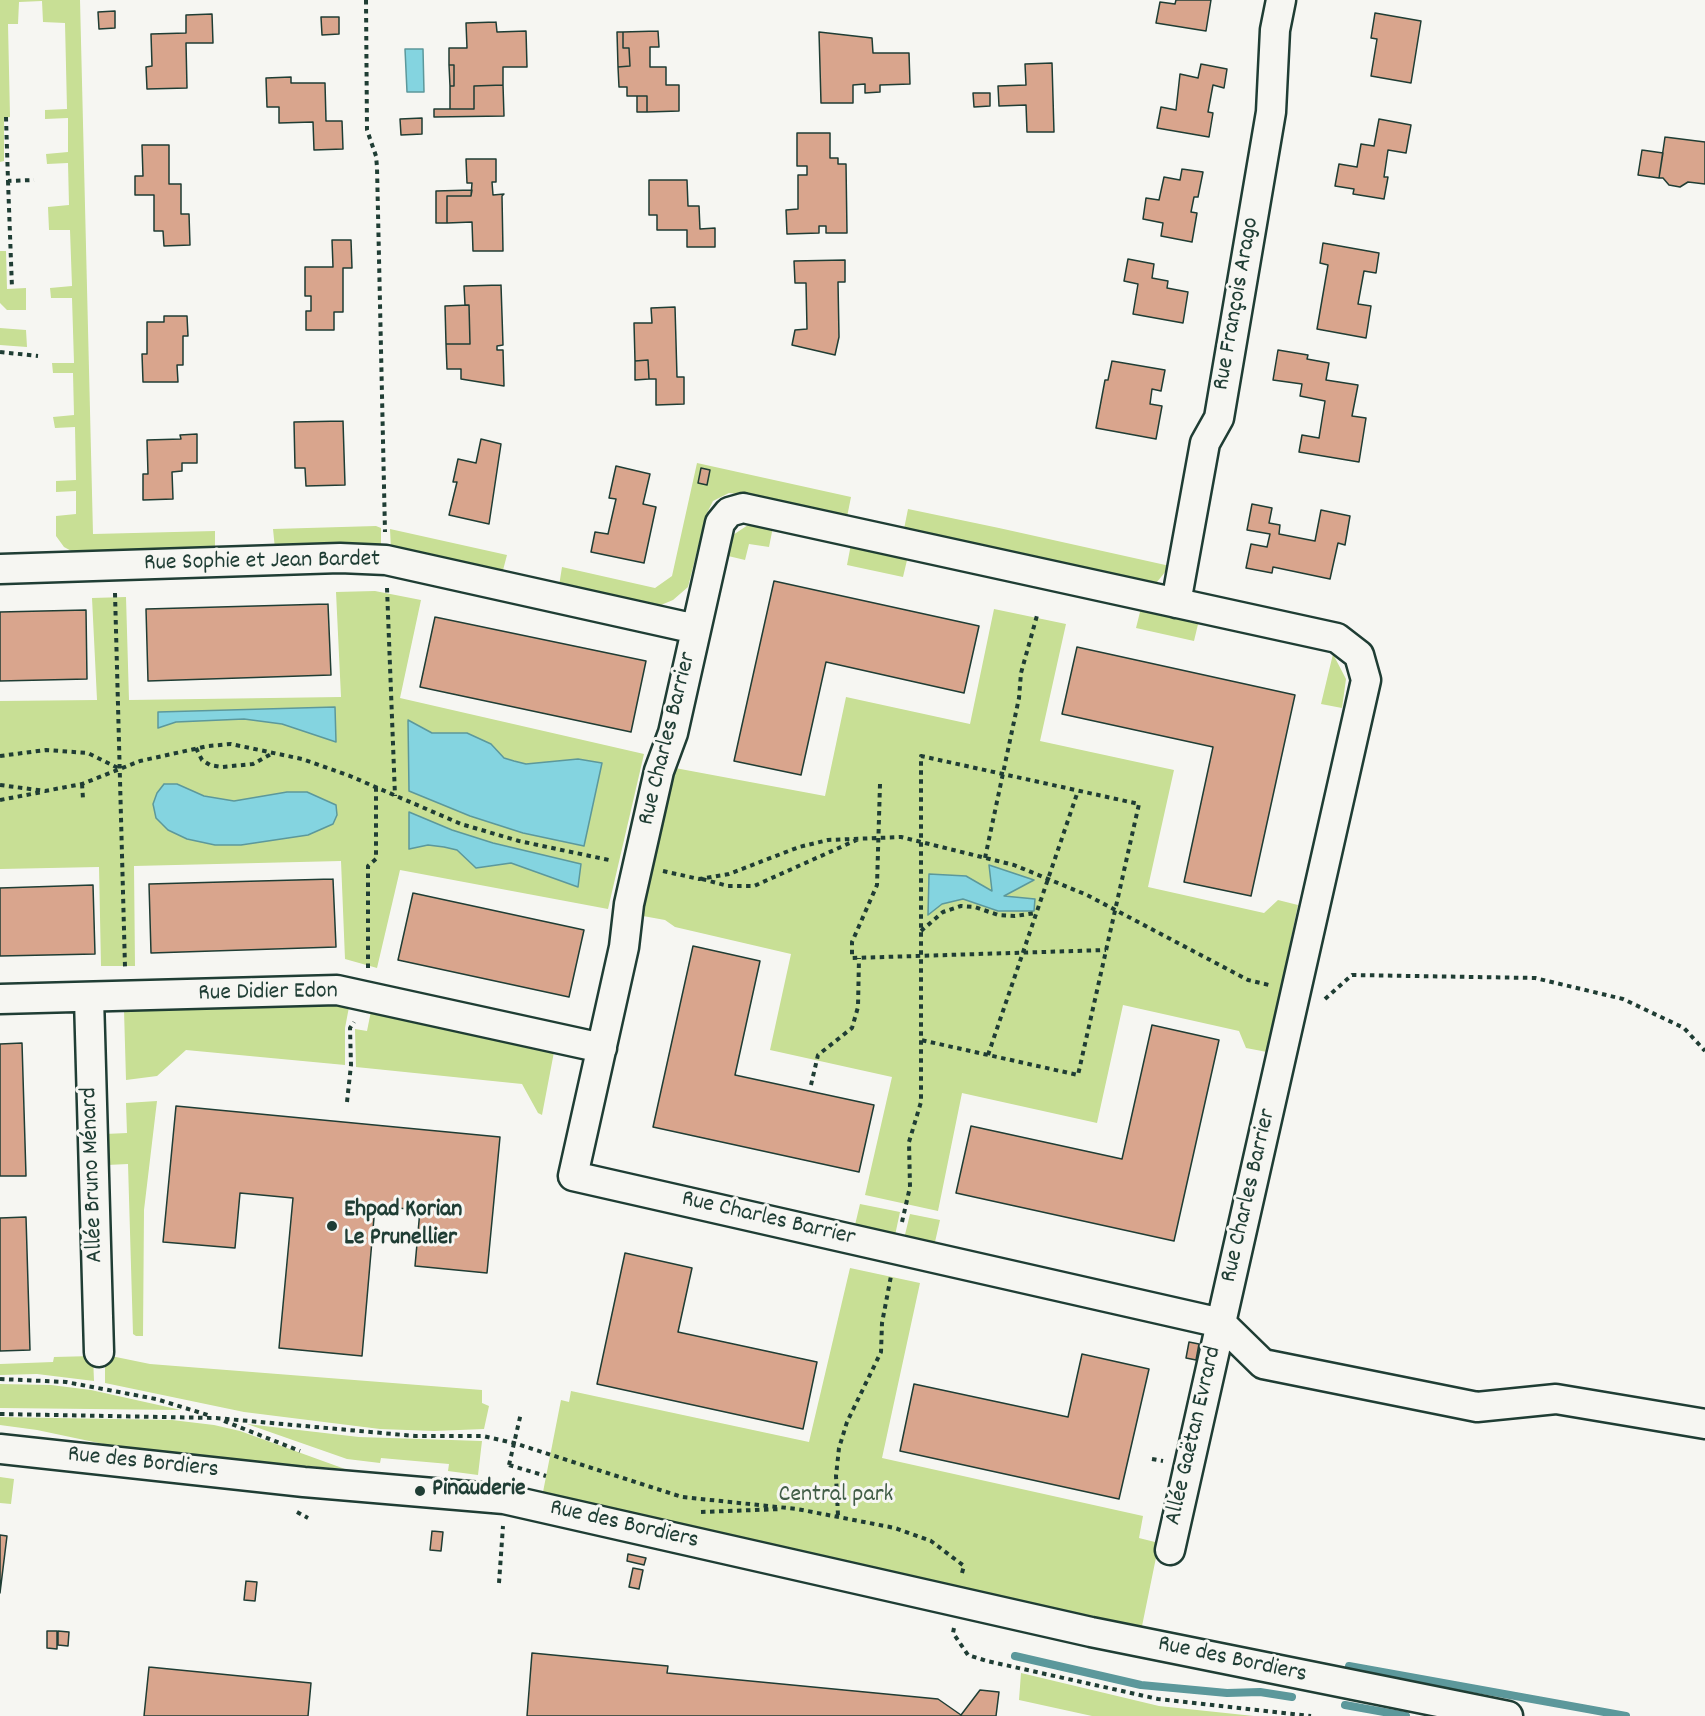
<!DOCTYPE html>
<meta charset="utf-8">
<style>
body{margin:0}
canvas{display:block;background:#f6f6f2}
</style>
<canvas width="1705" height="1716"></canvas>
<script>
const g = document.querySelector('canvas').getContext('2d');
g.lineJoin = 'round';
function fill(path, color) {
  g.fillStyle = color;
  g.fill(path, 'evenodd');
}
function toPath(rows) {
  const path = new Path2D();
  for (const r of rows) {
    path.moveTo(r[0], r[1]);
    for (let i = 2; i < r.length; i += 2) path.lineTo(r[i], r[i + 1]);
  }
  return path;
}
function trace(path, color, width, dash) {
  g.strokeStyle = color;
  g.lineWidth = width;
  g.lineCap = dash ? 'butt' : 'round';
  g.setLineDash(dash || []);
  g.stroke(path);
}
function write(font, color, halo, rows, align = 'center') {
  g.font = font + ' Dekko,sans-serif';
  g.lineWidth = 6;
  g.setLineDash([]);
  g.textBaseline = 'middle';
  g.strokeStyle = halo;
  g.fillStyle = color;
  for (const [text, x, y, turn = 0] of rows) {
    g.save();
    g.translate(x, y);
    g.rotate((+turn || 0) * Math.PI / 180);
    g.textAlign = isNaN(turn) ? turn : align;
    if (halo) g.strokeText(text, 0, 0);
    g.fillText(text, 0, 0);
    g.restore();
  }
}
const green = toPath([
 [0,0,80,0,93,534,215,531,215,551,77,554,64,547,56,536,56,516,76,514,76,491,56,492,56,481,76,480,75,427,55,428,53,417,74,415,73,373,53,373,52,363,74,363,72,298,51,298,50,288,72,286,70,230,49,230,48,207,69,205,68,163,47,164,46,154,68,152,68,118,45,119,45,110,67,109,65,23,43,22,42,1,19,2,18,24,8,24,10,117,4,118,4,161,0,162],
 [0,251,6,251,7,289,26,288,26,310,7,310,0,303],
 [0,328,26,330,27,347,0,345],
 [697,463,851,497,847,517,749,495,729,493,713,501,706,515,688,587,673,600,661,605,646,605,559,586,562,567,655,588,672,576],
 [908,509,999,528,1170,566,1157,582,1148,582,904,529],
 [757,524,773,527,769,547,749,544,745,560,724,555,733,535,748,525],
 [376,526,381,528,381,549,275,549,273,529],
 [390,529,507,555,502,574,391,549],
 [851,544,908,556,903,577,847,565],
 [375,591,421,600,400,698,644,754,608,909,400,870,377,968,345,959,341,861,134,866,135,966,101,966,99,867,0,869,0,701,97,700,92,598,126,597,129,700,341,697,336,592],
 [1141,608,1199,620,1194,641,1136,628],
 [994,609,1066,624,1040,741,1174,770,1148,887,1264,913,1278,900,1298,905,1267,1052,1246,1048,1239,1031,1123,1005,1097,1123,962,1093,938,1211,865,1195,892,1077,770,1050,791,954,675,927,665,920,643,916,640,906,669,774,675,768,825,796,846,697,970,724],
 [1333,654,1346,679,1342,708,1321,704],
 [333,1003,349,1007,345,1028,345,1065,186,1050,157,1076,126,1080,124,1010],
 [371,1011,554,1052,542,1115,538,1113,522,1084,356,1067,355,1029,367,1031],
 [157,1101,144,1210,143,1336,136,1336,133,1334,128,1164,107,1165,105,1134,127,1133,126,1103],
 [860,1204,900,1212,894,1240,874,1237,864,1226,855,1225],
 [910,1214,940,1220,935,1242,903,1243],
 [850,1268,920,1283,882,1458,1143,1516,1139,1538,1159,1543,1141,1631,967,1588,543,1492,561,1400,569,1402,571,1391,809,1442],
 [93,1356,94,1381,37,1374,0,1375,0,1364,53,1362,54,1357],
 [111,1356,150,1364,482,1390,482,1403,489,1406,484,1429,434,1431,380,1429,244,1412,105,1383,105,1357],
 [0,1384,51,1385,91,1390,181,1410,0,1408],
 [0,1417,172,1420,214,1425,240,1431,345,1469,178,1456,132,1450,37,1430,0,1425],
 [247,1424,359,1437,482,1441,478,1475,448,1471,449,1464,381,1458,380,1463,347,1459],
 [0,1477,14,1479,11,1504,0,1503],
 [1021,1673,1159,1706,1254,1716,1092,1716,1019,1700]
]);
const water = toPath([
 [405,49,423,49,424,92,407,92,405,49],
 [335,707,336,742,282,724,244,719,176,722,158,728,158,712,335,707],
 [408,720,432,733,467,733,491,744,504,758,514,761,526,764,578,759,602,763,584,846,523,833,470,816,409,791,408,720],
 [164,784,177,784,204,796,234,801,287,792,307,792,336,805,337,815,333,824,308,835,241,845,215,845,187,839,168,830,156,818,153,804,157,793,164,784],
 [409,812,452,830,493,843,581,864,578,887,511,863,476,868,457,850,444,847,428,845,409,849,409,812],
 [989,865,1034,880,1004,896,1035,899,1034,911,998,911,963,899,942,904,928,915,929,874,966,876,992,891,989,865]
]);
const stream = toPath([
 [1015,1656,1141,1685,1227,1693,1260,1692,1292,1697],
 [1349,1666,1626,1716],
 [1345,1705,1406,1716]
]);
const building = toPath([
 [1176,0,1211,0,1206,31,1156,23,1160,2,1175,4,1176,0],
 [115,11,115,28,99,29,98,12,115,11],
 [1375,13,1421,21,1411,83,1371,76,1377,39,1371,38,1375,13],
 [212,14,213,43,186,43,187,88,147,89,146,67,152,66,151,34,186,33,186,15,212,14],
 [321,17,339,17,339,34,322,35,321,17],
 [496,22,497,32,526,31,527,67,503,67,503,85,474,86,474,109,450,109,450,86,454,86,454,65,449,65,449,48,467,48,466,23,496,22],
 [658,31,659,47,650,47,650,67,666,67,666,85,679,85,679,111,647,112,647,96,627,96,627,87,619,87,618,67,630,66,629,48,623,48,623,32,658,31],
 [617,32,623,32,623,48,629,48,630,66,618,67,617,32],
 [819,32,872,38,873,53,909,53,910,84,880,85,880,92,865,93,865,84,853,85,853,103,821,103,819,32],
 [1052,63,1054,132,1027,132,1026,105,999,106,998,86,1026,85,1025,64,1052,63],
 [1201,64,1227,69,1224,88,1213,85,1208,112,1213,113,1209,137,1157,128,1161,107,1176,110,1180,74,1198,78,1201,64],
 [449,65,454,65,454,86,450,86,449,65],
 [291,77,291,83,325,83,326,121,342,121,343,149,314,150,313,122,279,123,279,107,267,107,266,78,291,77],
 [503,85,504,116,434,117,434,109,474,109,474,86,503,85],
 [973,93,990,93,990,106,974,107,973,93],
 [637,96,647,96,647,112,637,112,637,96],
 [422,118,422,134,401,135,400,119,422,118],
 [1379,119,1411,125,1406,153,1388,150,1384,177,1388,177,1384,199,1353,194,1354,189,1335,186,1339,164,1357,167,1361,144,1374,146,1379,119],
 [797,133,830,133,830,158,838,158,838,164,846,164,847,233,826,233,826,226,819,226,819,233,787,234,786,210,798,209,798,175,807,175,807,166,797,166,797,133],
 [1665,137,1705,142,1705,184,1688,182,1680,187,1669,185,1663,178,1659,178,1665,137],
 [142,145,169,145,169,184,181,184,181,214,189,214,190,245,164,246,163,231,154,231,154,195,135,195,135,176,143,176,142,145],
 [1642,150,1663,153,1659,178,1638,175,1642,150],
 [466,159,496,159,496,182,492,182,493,195,504,194,502,196,503,251,473,251,472,222,447,223,447,196,471,196,472,183,467,183,466,159],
 [1182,169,1203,172,1198,197,1194,197,1191,212,1197,213,1192,242,1161,236,1163,223,1143,219,1146,198,1159,200,1164,177,1180,180,1182,169],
 [649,180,687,180,688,206,699,206,700,229,715,228,715,247,687,247,687,230,657,230,657,215,649,215,649,180],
 [472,190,471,196,447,196,447,223,436,223,436,191,472,190],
 [332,240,351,240,352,268,343,268,343,312,334,312,334,330,306,330,306,311,311,311,311,296,305,296,305,267,333,267,332,240],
 [1323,243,1379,253,1376,273,1364,271,1358,304,1371,306,1366,338,1317,329,1328,265,1320,263,1323,243],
 [1128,259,1154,264,1152,278,1168,281,1167,288,1188,292,1183,323,1133,314,1138,284,1124,281,1128,259],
 [845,260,845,282,838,282,839,337,835,355,792,345,795,330,807,329,806,283,795,283,794,261,845,260],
 [501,285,503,345,497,346,497,350,503,350,504,386,461,379,461,369,447,369,446,344,470,344,469,305,465,305,464,286,501,285],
 [469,305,470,344,446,344,445,306,469,305],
 [675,307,677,377,684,377,684,404,656,405,656,379,649,379,648,360,635,361,634,323,652,323,651,308,675,307],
 [164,316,187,316,188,336,183,336,183,365,177,365,178,382,143,382,142,354,147,354,147,322,164,322,164,316],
 [1278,350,1308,355,1307,359,1329,363,1326,380,1358,385,1352,416,1366,418,1359,462,1299,452,1302,435,1319,438,1325,401,1300,396,1302,384,1273,380,1278,350],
 [648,360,649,379,635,380,635,361,648,360],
 [1112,361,1165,370,1161,391,1152,389,1150,404,1162,406,1156,439,1096,428,1105,380,1108,380,1112,361],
 [343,421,345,485,306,486,305,468,295,468,294,422,343,421],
 [197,434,197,463,182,463,182,471,172,472,173,499,143,500,143,474,148,474,147,440,181,439,180,435,197,434],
 [481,439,501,444,489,524,449,515,457,482,453,482,458,459,476,463,481,439],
 [616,466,650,474,643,504,656,507,644,563,591,552,595,532,608,534,616,499,609,498,616,466],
 [701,468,710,470,707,485,698,483,701,468],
 [1252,504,1272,508,1269,523,1280,525,1279,534,1315,541,1321,510,1350,516,1345,545,1338,543,1330,579,1273,567,1272,573,1246,568,1251,544,1267,547,1270,534,1247,530,1252,504],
 [774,581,979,626,964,693,826,662,801,775,734,761,774,581],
 [328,604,331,675,148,681,146,609,328,604],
 [86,610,87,679,0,681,0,612,86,610],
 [435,617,646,661,631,732,420,687,435,617],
 [1077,647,1295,695,1251,896,1184,882,1213,747,1062,714,1077,647],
 [333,879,336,947,151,953,149,884,333,879],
 [93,885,95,954,0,956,0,888,93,885],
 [413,893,584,930,569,997,398,960,413,893],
 [693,946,760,961,735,1075,874,1105,859,1172,653,1127,693,946],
 [1152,1025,1219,1040,1174,1241,956,1193,971,1126,1122,1159,1152,1025],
 [22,1043,26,1176,0,1176,0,1044,22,1043],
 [176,1106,500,1137,487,1273,415,1266,420,1210,375,1206,362,1356,279,1348,293,1198,240,1193,235,1248,163,1242,176,1106],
 [26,1217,30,1350,0,1351,0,1218,26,1217],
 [625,1253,692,1268,678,1332,817,1362,803,1429,597,1384,625,1253],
 [1189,1342,1199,1344,1196,1360,1186,1358,1189,1342],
 [1082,1354,1149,1369,1119,1499,900,1451,914,1384,1068,1417,1082,1354],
 [432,1531,443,1532,441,1551,430,1550,432,1531],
 [0,1535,7,1536,0,1593,0,1535],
 [628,1554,646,1558,644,1565,627,1561,628,1554],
 [633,1568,643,1570,639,1589,629,1587,633,1568],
 [246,1581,257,1582,255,1601,244,1600,246,1581],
 [47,1631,57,1631,57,1649,47,1648,47,1631],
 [58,1631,69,1632,68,1646,58,1645,58,1631],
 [532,1653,668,1666,667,1673,938,1699,961,1715,980,1690,999,1692,996,1716,527,1716,532,1653],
 [149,1667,311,1683,308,1716,144,1716,149,1667]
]);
const path = toPath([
 [366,0,367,130,376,156,377,167,385,532],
 [6,117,8,181,34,180],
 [8,181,12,288],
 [0,352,38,356],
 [387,588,395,796],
 [115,593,125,967],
 [196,748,202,760,210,765,222,767,253,764,273,753],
 [0,756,46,750,88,753,120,769],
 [82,784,83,799],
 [880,784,877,885,852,942,852,958,1106,950],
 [0,785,45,791,82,784,140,761,208,746,231,744,302,759,350,776,461,824,519,841,609,860],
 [0,800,42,792],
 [985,858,1019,698,1021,673,1038,612],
 [663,871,699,879,729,874,799,847,828,840,901,837,1014,865,1087,895,1248,980,1269,985],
 [702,879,728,886,754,886,861,838],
 [921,931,943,912,961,906,975,907,998,915,1015,916,1036,913],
 [368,968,368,866,376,859,376,787],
 [1325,999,1352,975,1535,978,1623,999,1684,1028,1705,1051],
 [988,1055,1078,791],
 [811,1085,818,1055,852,1028,858,1007,859,958],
 [347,1102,351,1065,350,1028,354,1022],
 [902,1222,910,1187,909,1142,921,1102,921,756,1139,804,1078,1075,921,1040],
 [0,1379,66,1382,156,1399,211,1416],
 [0,1414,216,1418,415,1436,483,1436,514,1443,682,1497,797,1509,895,1528,931,1541,964,1566,962,1573],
 [224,1421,300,1451],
 [1152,1459,1163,1461],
 [509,1465,546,1476],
 [509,1465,521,1413],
 [297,1512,308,1518],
 [701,1512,781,1509],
 [838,1515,836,1476,839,1448,847,1422,881,1352,882,1323,891,1276],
 [499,1583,503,1526],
 [954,1628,953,1633,968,1655,987,1661,1158,1699,1311,1716]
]);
const minor = toPath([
 [743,508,1337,638,1359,655,1366,680,1221,1323,573,1176,624,947,629,904,659,771,673,733,720,523,729,512,743,508],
 [0,569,340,558,386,560,696,629],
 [1176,603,1205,443,1219,418,1271,112,1275,30,1281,0],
 [89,998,99,1352],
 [0,999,337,990,602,1048],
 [1221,1323,1263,1364,1477,1407,1556,1399,1705,1424],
 [0,1449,304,1482,504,1499,1091,1632,1508,1716],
 [1170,1550,1221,1323]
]);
const markers = [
 [332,1226,6,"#1f3d34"],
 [420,1491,6,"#1f3d34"]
];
const streetNames = [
 ["Rue François Arago",1238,304,-80],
 ["Rue Sophie et Jean Bardet",262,563,-1],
 ["Rue Charles Barrier",669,739,-76],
 ["Rue Didier Edon",268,994,-1],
 ["Allée Bruno Ménard",94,1175,-92],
 ["Rue Charles Barrier",1250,1196,-77],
 ["Rue Charles Barrier",768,1220,13],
 ["Allée Gaëtan Evrard",1195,1436,-77],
 ["Rue des Bordiers",143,1464,6],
 ["Rue des Bordiers",624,1526,13],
 ["Rue des Bordiers",1232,1661,12]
];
const poiNames = [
 ["Ehpad Korian",344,1212],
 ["Le Prunellier",344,1240],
 ["Pinauderie",432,1491]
];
const parkNames = [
 ["Central park",836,1497]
];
fill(green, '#c8df95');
fill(water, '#84d4e0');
trace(water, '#5c989b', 1.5);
trace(stream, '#5c989b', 8);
fill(building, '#d9a58d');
trace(building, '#1f3d34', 1.5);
trace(minor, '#1f3d34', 33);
trace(path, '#1f3d34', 4, [4.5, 4.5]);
trace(minor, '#f6f6f2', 28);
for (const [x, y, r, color] of markers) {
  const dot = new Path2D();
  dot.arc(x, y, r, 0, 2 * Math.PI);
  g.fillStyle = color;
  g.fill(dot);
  trace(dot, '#f6f6f2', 2);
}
write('24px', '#1f3d34', '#f6f6f2', streetNames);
write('bold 24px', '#1f3d34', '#f6f6f2', poiNames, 'left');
write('24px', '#415d47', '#f6f6f2', parkNames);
</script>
